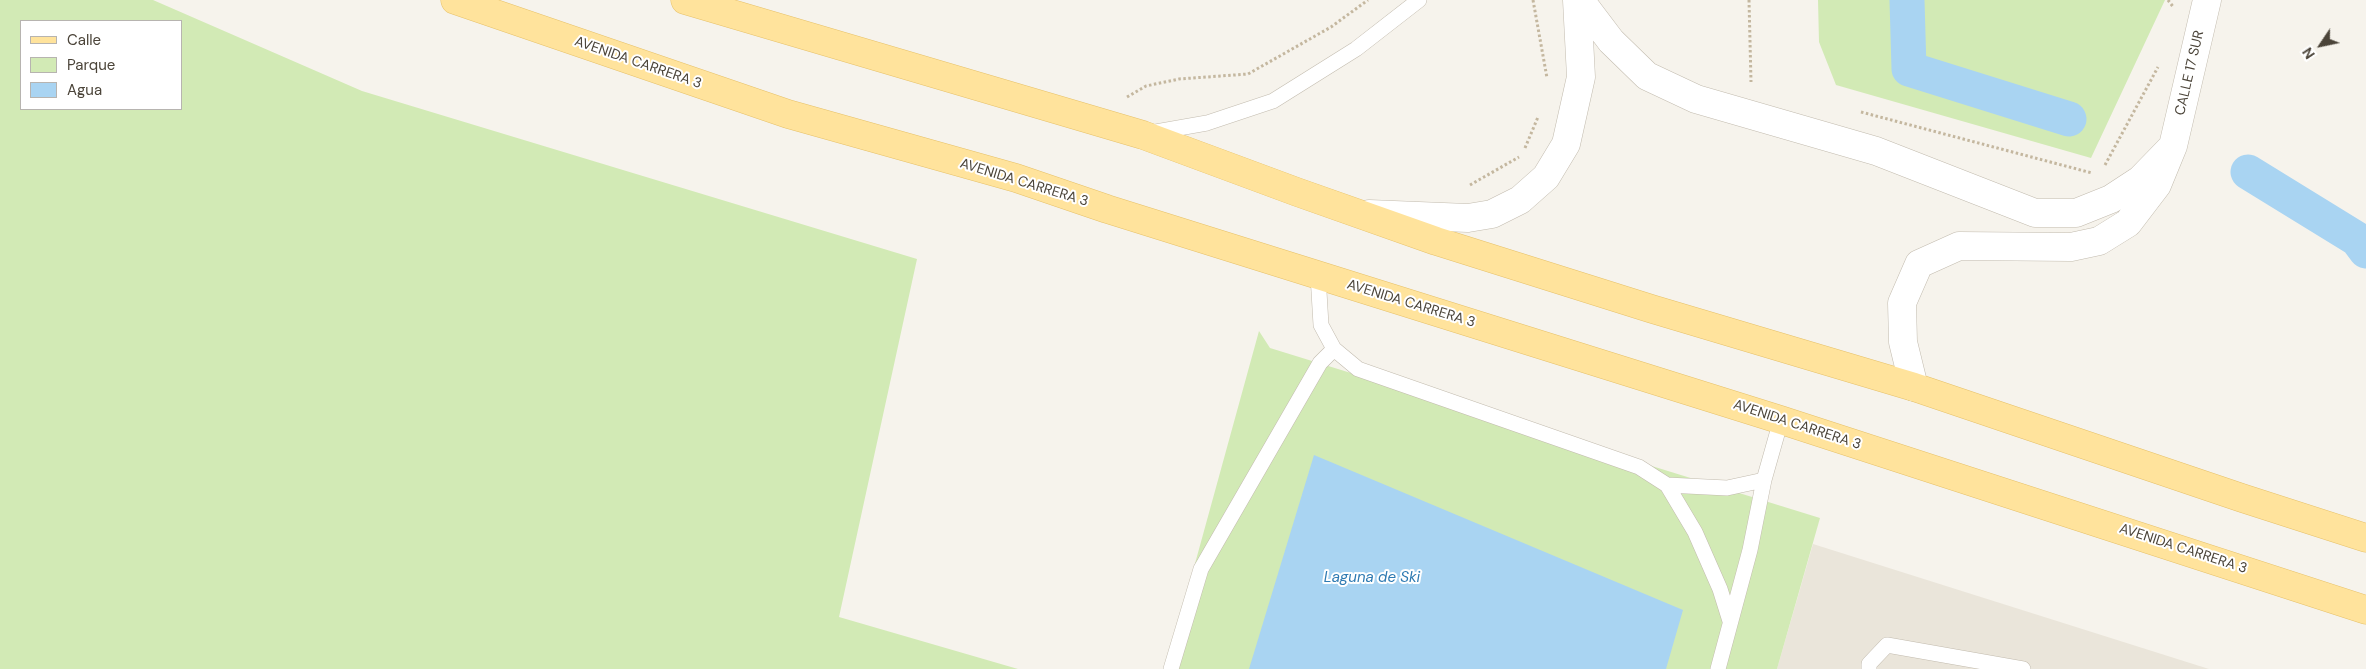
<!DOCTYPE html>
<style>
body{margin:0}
#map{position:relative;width:2366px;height:669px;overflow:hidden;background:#f6f3ec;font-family:"DM Sans",sans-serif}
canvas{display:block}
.legend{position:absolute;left:20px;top:20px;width:162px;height:90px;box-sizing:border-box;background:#fff;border:1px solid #b7b4b0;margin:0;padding:6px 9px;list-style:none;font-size:15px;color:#4b4439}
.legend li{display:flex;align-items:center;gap:10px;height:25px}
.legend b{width:25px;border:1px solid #b7b4b0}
.north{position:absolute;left:2296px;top:20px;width:50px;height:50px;-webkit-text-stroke:4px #fff;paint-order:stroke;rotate:236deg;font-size:14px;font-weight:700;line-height:20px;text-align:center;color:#4b4439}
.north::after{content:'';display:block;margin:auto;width:18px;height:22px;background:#4b4439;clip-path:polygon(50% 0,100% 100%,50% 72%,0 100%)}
</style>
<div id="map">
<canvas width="2366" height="669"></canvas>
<ul class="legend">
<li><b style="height:6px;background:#ffe39c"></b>Calle</li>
<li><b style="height:14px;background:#d2eab5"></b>Parque</li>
<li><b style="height:14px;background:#a9d4f2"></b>Agua</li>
</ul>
<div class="north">N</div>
</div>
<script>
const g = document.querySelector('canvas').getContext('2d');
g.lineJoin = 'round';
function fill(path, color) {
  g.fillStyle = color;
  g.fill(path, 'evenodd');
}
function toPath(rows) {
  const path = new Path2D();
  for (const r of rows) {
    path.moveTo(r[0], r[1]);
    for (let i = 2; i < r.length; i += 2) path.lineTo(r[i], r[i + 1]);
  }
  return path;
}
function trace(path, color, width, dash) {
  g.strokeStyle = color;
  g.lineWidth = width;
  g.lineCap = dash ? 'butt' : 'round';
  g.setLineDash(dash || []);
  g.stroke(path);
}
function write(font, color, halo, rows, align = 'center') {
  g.font = font + ' "DM Sans",sans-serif';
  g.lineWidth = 4;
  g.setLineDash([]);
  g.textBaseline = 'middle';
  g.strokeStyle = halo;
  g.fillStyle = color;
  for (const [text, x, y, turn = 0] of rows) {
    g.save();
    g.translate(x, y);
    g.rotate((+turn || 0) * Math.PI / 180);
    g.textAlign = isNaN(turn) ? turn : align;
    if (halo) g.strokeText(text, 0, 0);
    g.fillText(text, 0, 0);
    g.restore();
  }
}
const residential = toPath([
 [1813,544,2209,669,1777,669]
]);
const green = toPath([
 [0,0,153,0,362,91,917,259,839,617,1018,669,0,669],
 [21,21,181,21,181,109,21,109],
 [1818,0,2165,0,2091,158,1836,85,1819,42],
 [1259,331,1270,348,1820,518,1777,669,1166,669]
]);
const water = toPath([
 [1314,455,1683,610,1666,669,1249,669]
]);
const canal = toPath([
 [1907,0,1909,69,2069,119],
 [2248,172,2357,239,2366,251]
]);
const path = toPath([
 [1533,0,1547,78],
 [1749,0,1751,82],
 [2168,0,2174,8],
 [1127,97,1146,86,1179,79,1248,74,1331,27,1368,0],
 [1861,112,2092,173],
 [1525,148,1538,117],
 [2105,165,2158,67],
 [1470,185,1519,157]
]);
const lane = toPath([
 [1150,133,1207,123,1273,101,1356,49,1419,0],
 [1318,275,1321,325,1334,349,1358,369,1639,467,1667,485,1695,532,1720,589,1730,621],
 [1667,485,1727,488,1764,480],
 [1171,669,1201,569,1320,363,1334,349],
 [1718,669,1750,550,1764,480,1781,420],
 [1869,669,1869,664,1887,645,2023,669]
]);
const street = toPath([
 [1580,0,1611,41,1647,76,1696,99,1876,151,2035,213,2076,213,2111,199,2140,180,2173,146],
 [1369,214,1468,218,1492,214,1520,200,1546,177,1566,144,1581,77,1577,0],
 [1914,387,1903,342,1902,303,1919,264,1959,246,2071,247,2099,241,2128,223,2157,185,2173,146,2207,0]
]);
const primary = toPath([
 [455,0,788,114,1016,178,1107,209,1781,420,2366,610],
 [685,0,1143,135,1297,192,1436,241,1652,309,1914,387,2242,498,2366,538]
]);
const streetNames = [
 ["AVENIDA CARRERA 3",638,63,19],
 ["CALLE 17 SUR",2190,73,-77],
 ["AVENIDA CARRERA 3",1024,183,17],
 ["AVENIDA CARRERA 3",1411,304,17],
 ["AVENIDA CARRERA 3",1797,425,18],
 ["AVENIDA CARRERA 3",2183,549,18]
];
const waterNames = [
 ["Laguna de Ski",1372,578]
];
fill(residential, '#eae5da');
fill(green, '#d2eab5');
fill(water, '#a9d4f2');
trace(canal, '#a9d4f2', 35);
trace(lane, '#c2bbae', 16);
trace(street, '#c2bbae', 29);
trace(primary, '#e6c16a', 29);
trace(path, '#c4b79f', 3, [2.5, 2.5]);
trace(lane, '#fff', 15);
trace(street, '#fff', 28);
trace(primary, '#ffe39c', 28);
write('14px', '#4b4439', '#fff', streetNames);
write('italic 15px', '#2e7ab2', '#fff', waterNames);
</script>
